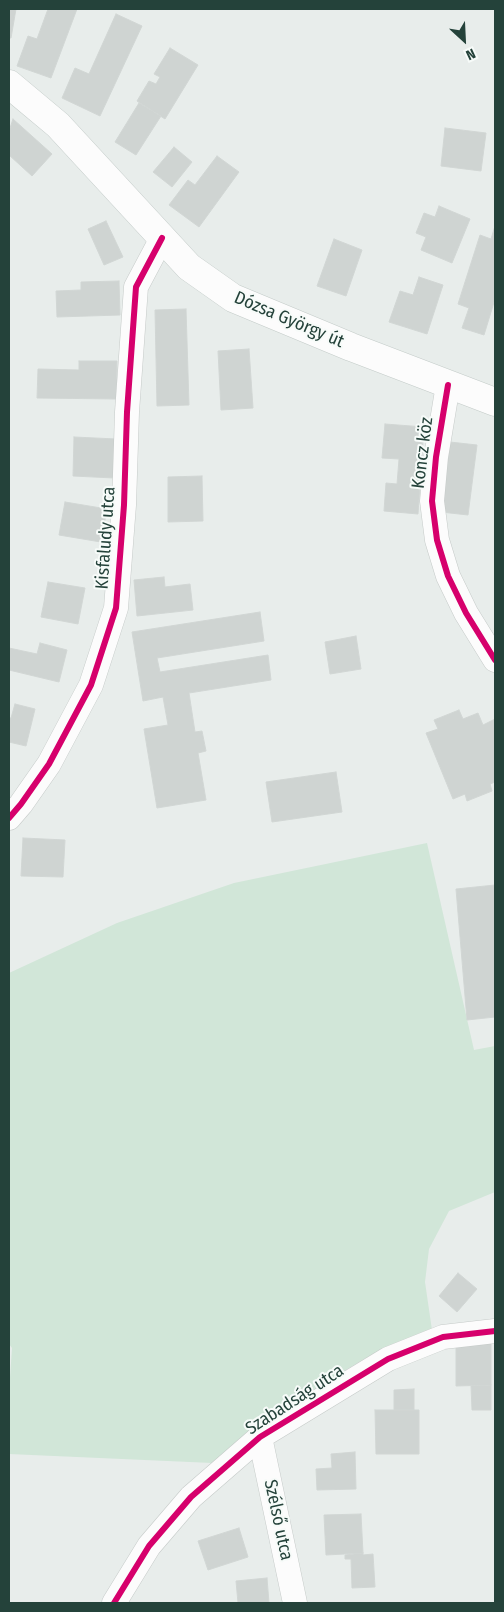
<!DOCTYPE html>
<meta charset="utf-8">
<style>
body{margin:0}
#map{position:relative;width:504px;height:1612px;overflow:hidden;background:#e8edeb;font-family:"Fira Sans Condensed",sans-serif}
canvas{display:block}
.frame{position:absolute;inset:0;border:10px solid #24423a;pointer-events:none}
.north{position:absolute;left:439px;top:15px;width:50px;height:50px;-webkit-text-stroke:4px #f7fbf9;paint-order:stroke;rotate:155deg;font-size:14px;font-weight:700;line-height:20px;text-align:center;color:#24423a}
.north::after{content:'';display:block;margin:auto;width:18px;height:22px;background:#24423a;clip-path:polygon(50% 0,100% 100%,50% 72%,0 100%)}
</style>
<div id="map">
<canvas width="504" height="1612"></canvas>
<div class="frame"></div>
<div class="north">N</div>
</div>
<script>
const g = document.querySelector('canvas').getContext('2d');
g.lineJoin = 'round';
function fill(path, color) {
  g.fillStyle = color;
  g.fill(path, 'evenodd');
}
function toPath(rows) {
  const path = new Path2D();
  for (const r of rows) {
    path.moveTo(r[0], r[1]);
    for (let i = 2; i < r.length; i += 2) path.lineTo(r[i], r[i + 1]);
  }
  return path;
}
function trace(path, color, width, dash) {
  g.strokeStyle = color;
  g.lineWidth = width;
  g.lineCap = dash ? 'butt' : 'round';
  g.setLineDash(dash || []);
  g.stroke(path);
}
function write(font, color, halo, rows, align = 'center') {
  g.font = font + ' "Fira Sans Condensed",sans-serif';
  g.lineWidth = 4;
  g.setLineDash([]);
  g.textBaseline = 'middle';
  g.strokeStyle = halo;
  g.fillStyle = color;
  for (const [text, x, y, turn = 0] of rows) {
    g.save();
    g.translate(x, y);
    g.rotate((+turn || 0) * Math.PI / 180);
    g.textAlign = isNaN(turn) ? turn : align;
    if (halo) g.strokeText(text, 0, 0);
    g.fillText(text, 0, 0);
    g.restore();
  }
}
const green = toPath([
 [427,843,474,1050,495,1046,495,1192,449,1211,429,1249,425,1282,433,1337,366,1358,322,1384,278,1417,235,1464,9,1454,9,1392,12,1348,9,1344,9,973,117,923,234,883]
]);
const building = toPath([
 [9,9,16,9,11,38,9,38,9,9],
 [48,9,77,9,51,78,17,66,28,36,37,39,48,9],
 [116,14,142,26,100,116,62,98,75,68,89,74,116,14],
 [170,48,198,65,165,119,137,101,149,81,156,84,160,77,154,74,170,48],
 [139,103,161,116,136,155,115,142,139,103],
 [13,119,52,154,32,176,9,155,9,131,13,119],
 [445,128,486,133,481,171,441,166,445,128],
 [174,147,192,162,172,187,153,172,174,147],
 [217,156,239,172,199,227,169,205,188,180,195,185,217,156],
 [439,206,470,219,452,263,421,250,426,237,416,233,424,213,435,217,439,206],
 [106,221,123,257,104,265,88,229,106,221],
 [495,226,495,299,484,335,462,328,469,308,458,304,480,235,491,239,495,226],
 [334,239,362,250,346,296,317,286,334,239],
 [419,277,443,285,427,334,389,322,400,291,413,295,419,277],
 [119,281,120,315,57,317,56,291,81,290,81,282,119,281],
 [186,309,189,405,157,406,155,310,186,309],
 [249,349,253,408,221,410,218,351,249,349],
 [79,361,117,361,116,399,37,398,38,369,79,370,79,361],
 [385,424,424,427,418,514,384,511,386,483,397,484,399,459,382,458,385,424],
 [74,437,116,439,114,478,73,476,74,437],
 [450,442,477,445,468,515,441,512,450,442],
 [202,476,203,521,168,522,168,477,202,476],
 [65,502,107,509,101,542,59,535,65,502],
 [164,577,165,587,190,584,193,610,137,616,134,580,164,577],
 [48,582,85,588,78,624,41,617,48,582],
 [260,612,264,641,157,658,160,672,268,655,271,680,189,693,195,732,202,731,206,751,198,753,206,800,157,808,144,729,168,725,163,697,143,701,132,632,260,612],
 [356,636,361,669,330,674,325,642,356,636],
 [40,643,67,650,59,682,9,670,9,648,37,654,40,643],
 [15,704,35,709,26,746,9,742,9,718,11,718,15,704],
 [459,710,463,719,478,713,483,725,495,719,495,782,490,784,492,791,467,801,465,794,453,799,426,733,438,729,434,720,459,710],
 [336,772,342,812,272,822,266,782,336,772],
 [23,838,65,840,63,877,21,876,23,838],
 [495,885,495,1017,467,1020,456,889,495,885],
 [458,1273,477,1289,457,1312,439,1296,458,1273],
 [456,1343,491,1343,491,1385,456,1386,456,1343],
 [491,1385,491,1410,472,1410,471,1386,491,1385],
 [414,1389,414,1410,394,1410,394,1390,414,1389],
 [375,1410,419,1410,419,1454,376,1454,375,1410],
 [355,1452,356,1489,317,1490,316,1469,332,1468,331,1454,355,1452],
 [361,1514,363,1553,326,1555,324,1515,361,1514],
 [239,1528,248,1557,208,1570,198,1541,239,1528],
 [363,1553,363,1555,373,1554,375,1587,352,1588,351,1559,345,1559,345,1555,363,1553],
 [267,1578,269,1603,238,1603,236,1581,267,1578]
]);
const minor = toPath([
 [448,385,436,457,432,501,437,540,448,576,466,613,495,660],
 [9,818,21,804,49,764,91,685,116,608,124,505,127,412,136,287,162,238],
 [260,1437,295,1603],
 [114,1603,149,1546,191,1497,260,1437,388,1359,443,1337,495,1331]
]);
const secondary = toPath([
 [9,84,58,125,189,267,233,298,351,347,495,402]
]);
const cycleway = toPath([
 [448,385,436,457,432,501,437,540,448,576,466,613,495,660],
 [9,818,21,804,49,764,91,685,116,608,124,505,127,412,136,287,162,238],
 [114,1603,149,1546,191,1497,260,1437,388,1359,443,1337,495,1331]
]);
const streetNames = [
 ["Dózsa György út",289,320,23],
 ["Koncz köz",423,453,-83],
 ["Kisfaludy utca",106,538,-86],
 ["Szabadság utca",295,1400,-33],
 ["Szélső utca",278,1520,78]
];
fill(green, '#d1e6d8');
fill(building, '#cfd4d2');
trace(building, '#d1d6d4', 1);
trace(minor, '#c5cac8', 25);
trace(secondary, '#c3cbc8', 29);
trace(minor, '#fcfcfc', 24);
trace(secondary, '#fcfcfc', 28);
trace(cycleway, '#d6006c', 6);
write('18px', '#24423a', '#f7fbf9', streetNames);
</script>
